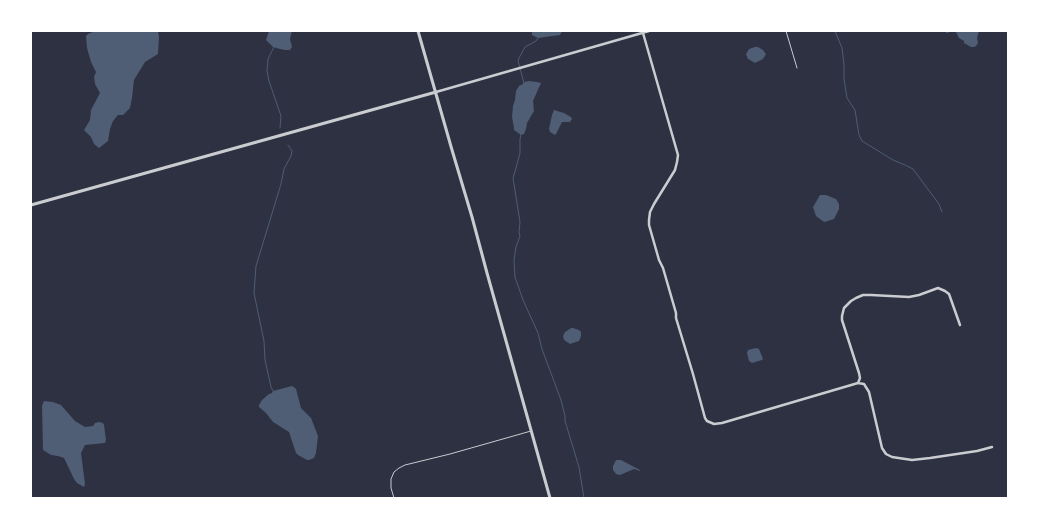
<!DOCTYPE html>
<style>
body{margin:0}
#map{position:relative;width:1039px;height:529px;overflow:hidden;background:#2d3142;font-family:Manrope,sans-serif}
canvas{display:block}
.frame{position:absolute;inset:0;border:32px solid #fff;pointer-events:none}
</style>
<div id="map">
<canvas width="1039" height="529"></canvas>
<div class="frame"></div>
</div>
<script>
const g = document.querySelector('canvas').getContext('2d');
g.lineJoin = 'round';
function fill(path, color) {
  g.fillStyle = color;
  g.fill(path, 'evenodd');
}
function toPath(rows) {
  const path = new Path2D();
  for (const r of rows) {
    path.moveTo(r[0], r[1]);
    for (let i = 2; i < r.length; i += 2) path.lineTo(r[i], r[i + 1]);
  }
  return path;
}
function trace(path, color, width, dash) {
  g.strokeStyle = color;
  g.lineWidth = width;
  g.lineCap = dash ? 'butt' : 'round';
  g.setLineDash(dash || []);
  g.stroke(path);
}
const water = toPath([
 [95,31,158,31,159,37,158,54,145,62,134,80,132,98,130,108,123,115,118,115,113,121,110,129,108,141,99,148,94,144,91,137,84,130,90,120,91,110,100,93,95,84,94,77,96,72,91,62,87,48,86,36,88,34],
 [269,31,292,31,290,39,292,47,290,50,285,50,280,49,273,47,266,40],
 [532,31,562,31,560,35,538,38,532,35],
 [944,31,979,31,977,38,978,43,976,46,974,47,971,47,964,43,964,41,959,38,956,32,953,31,947,33],
 [755,47,758,47,763,50,766,54,763,59,755,63,748,59,746,54,749,49],
 [529,81,537,82,541,83,533,101,534,111,527,123,526,129,524,134,521,135,514,130,514,128,512,117,513,106,515,100,516,91,519,86,523,84,524,82],
 [554,110,564,113,571,117,572,119,570,122,562,122,556,134,555,135,550,132,549,129,552,115],
 [820,195,826,195,836,199,839,204,839,209,834,219,828,221,824,222,816,216,813,207],
 [571,328,573,328,579,330,581,332,581,336,579,341,570,344,564,340,563,336,565,332],
 [756,348,759,349,763,359,762,360,752,363,749,361,747,353,748,350],
 [292,386,295,388,296,389,301,408,311,418,318,436,316,453,314,458,309,460,307,460,298,455,296,453,289,432,273,422,266,413,259,407,259,405,262,400,269,394,272,393,273,391],
 [44,401,53,402,61,405,75,421,85,427,93,426,95,423,99,422,103,423,104,425,106,440,105,443,85,445,81,453,85,484,84,487,77,483,74,479,64,458,58,456,51,455,43,450,42,406],
 [616,460,621,460,640,470,640,471,634,469,620,475,616,474,613,470,613,466]
]);
const stream = toPath([
 [835,31,842,48,844,65,844,79,847,98,855,110,859,135,862,141,893,160,905,165,913,169,939,204,942,212],
 [274,47,268,59,267,71,269,81,281,116,280,128],
 [524,83,518,61,519,58,525,47,536,41,538,38],
 [521,134,520,139,520,153,516,168,513,178,520,222,519,232,520,236,516,247,514,260,515,277,523,300,538,333,542,349,561,400,565,416,565,421,579,467,584,498],
 [273,391,271,387,265,360,264,341,254,293,256,266,281,184,284,169,291,156,292,151,288,145]
]);
const service = toPath([
 [786,31,797,68],
 [394,498,391,488,391,479,394,472,399,468,405,465,450,454,531,431]
]);
const minor = toPath([
 [643,33,678,155,677,162,675,170,654,204,650,212,649,220,649,225,659,260,663,268,676,313,676,318,693,374,705,418,707,421,714,424,722,423,858,383],
 [436,92,649,31],
 [960,325,949,294,945,291,938,288,919,295,909,297,871,295,863,295,856,298,851,301,844,308,842,316,842,320,859,373,860,378,858,383,864,384,869,392,882,448,886,454,892,457,912,460,930,458,977,451,992,447]
]);
const tertiary = toPath([
 [418,31,452,150,472,217,487,273,550,498],
 [31,205,436,92]
]);
fill(water, '#4f5d75');
trace(stream, '#4f5d75', 1);
trace(service, '#caccd0', 1);
trace(minor, '#caccd0', 2.5);
trace(tertiary, '#caccd0', 3);
</script>
